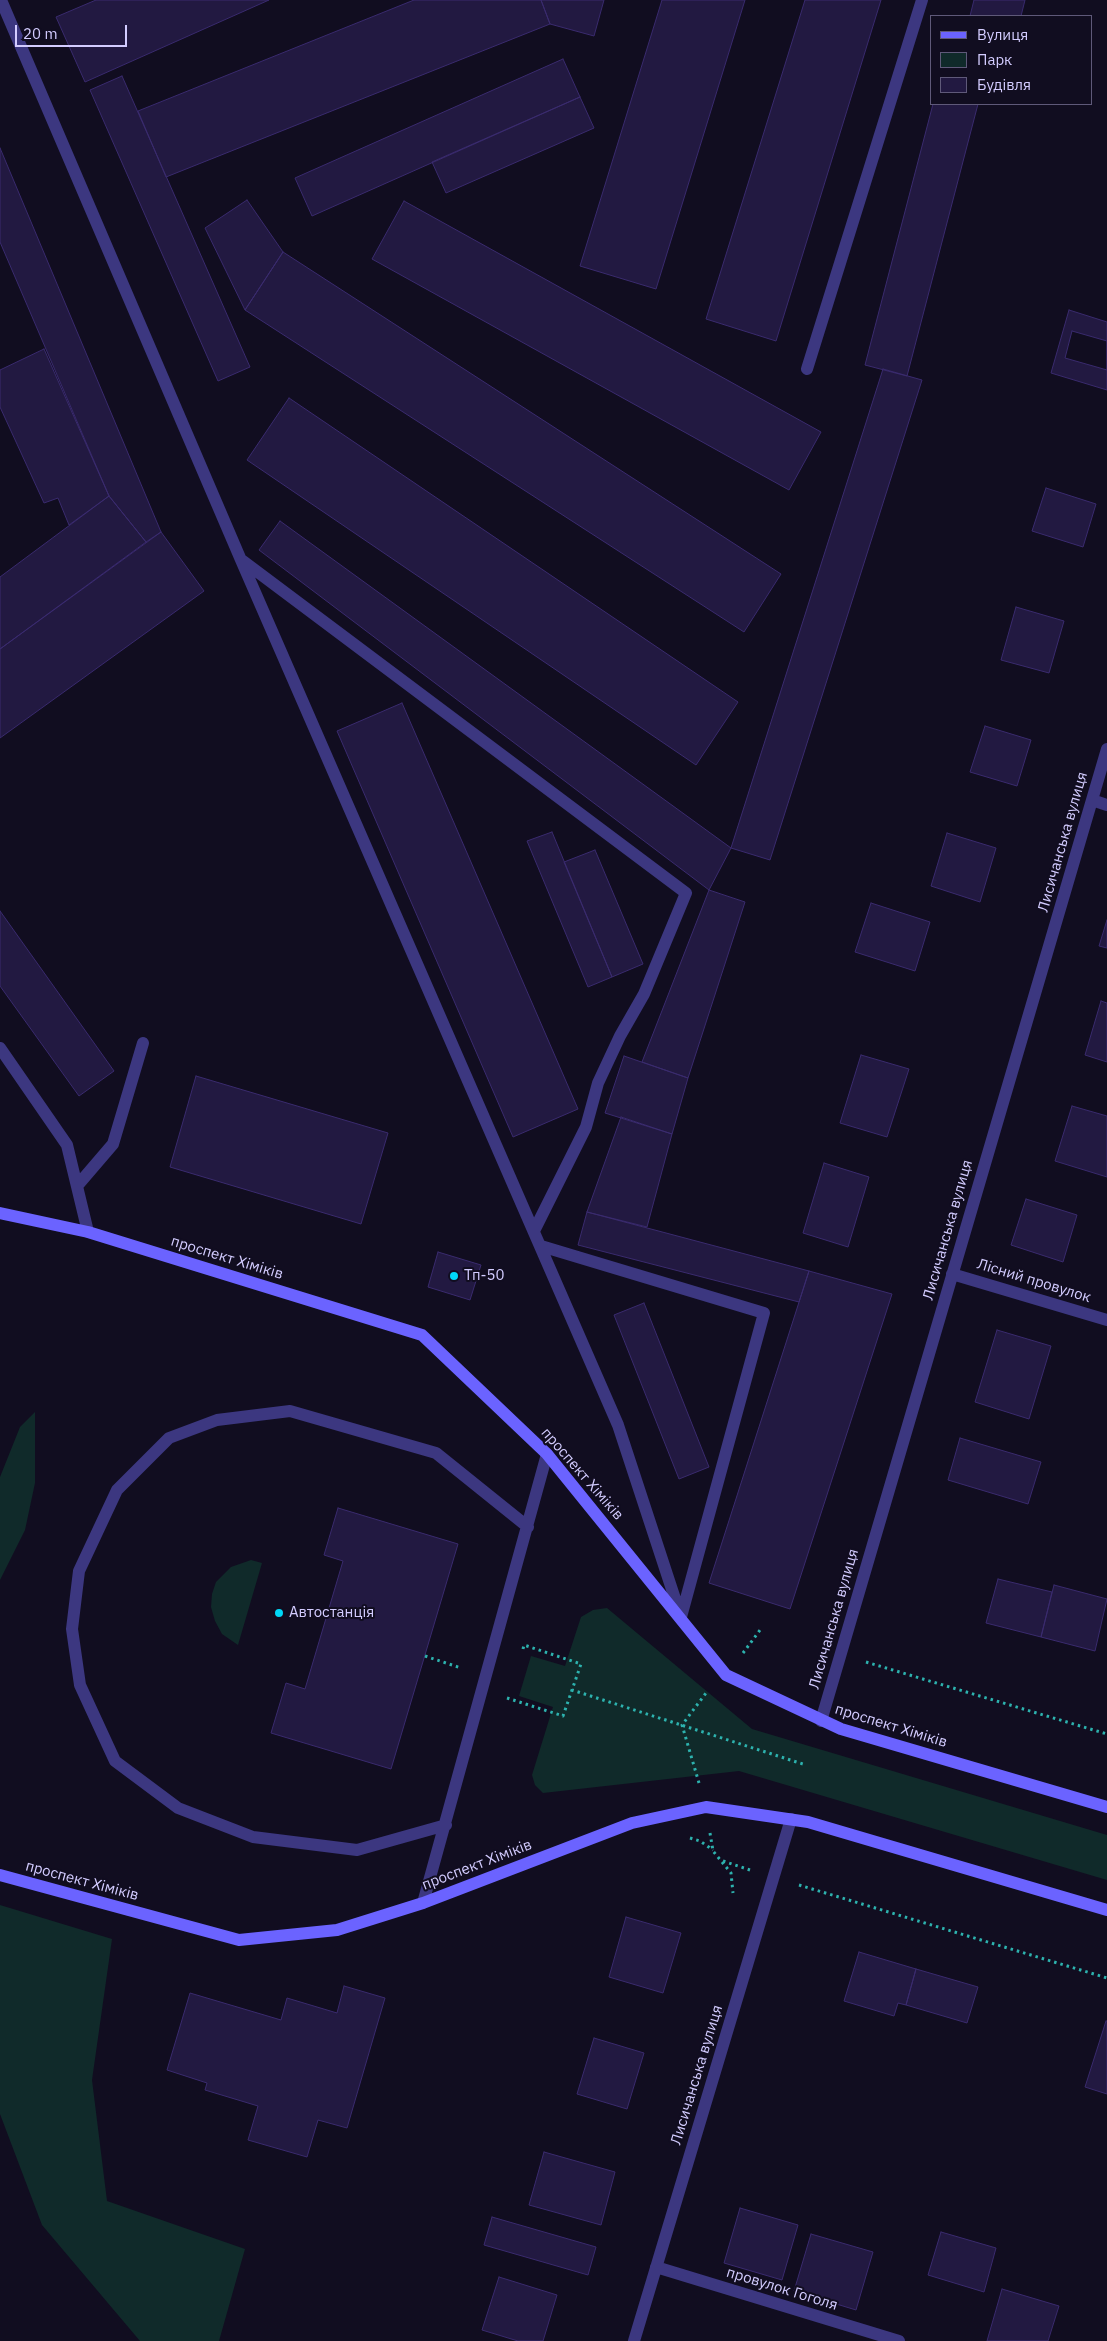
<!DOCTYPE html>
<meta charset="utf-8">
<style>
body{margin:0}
#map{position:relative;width:1107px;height:2341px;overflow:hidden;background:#110d20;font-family:"IBM Plex Sans",sans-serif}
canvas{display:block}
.legend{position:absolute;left:930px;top:15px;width:162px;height:90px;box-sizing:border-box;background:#110d20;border:1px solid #5f5979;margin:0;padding:6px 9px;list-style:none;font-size:15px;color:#d3ccff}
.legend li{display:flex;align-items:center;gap:10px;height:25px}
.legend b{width:25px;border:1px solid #5f5979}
.scale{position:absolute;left:15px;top:25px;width:112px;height:22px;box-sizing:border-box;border:2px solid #d3ccff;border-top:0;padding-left:6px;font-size:15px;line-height:18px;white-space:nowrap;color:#d3ccff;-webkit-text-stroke:4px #110d20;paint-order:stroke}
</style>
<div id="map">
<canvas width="1107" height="2341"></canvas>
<ul class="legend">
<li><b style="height:6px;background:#6b63ff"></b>Вулиця</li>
<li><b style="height:14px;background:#102a2a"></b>Парк</li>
<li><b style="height:14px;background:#221941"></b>Будівля</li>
</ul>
<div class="scale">20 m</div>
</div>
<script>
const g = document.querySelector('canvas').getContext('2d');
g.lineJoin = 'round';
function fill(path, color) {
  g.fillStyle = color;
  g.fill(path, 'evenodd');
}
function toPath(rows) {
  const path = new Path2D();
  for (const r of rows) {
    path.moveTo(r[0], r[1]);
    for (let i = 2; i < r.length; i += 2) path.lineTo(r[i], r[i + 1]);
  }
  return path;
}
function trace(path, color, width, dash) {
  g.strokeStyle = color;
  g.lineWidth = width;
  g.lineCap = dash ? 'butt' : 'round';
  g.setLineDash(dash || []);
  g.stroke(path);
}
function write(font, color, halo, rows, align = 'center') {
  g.font = font + ' "IBM Plex Sans",sans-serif';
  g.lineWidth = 4;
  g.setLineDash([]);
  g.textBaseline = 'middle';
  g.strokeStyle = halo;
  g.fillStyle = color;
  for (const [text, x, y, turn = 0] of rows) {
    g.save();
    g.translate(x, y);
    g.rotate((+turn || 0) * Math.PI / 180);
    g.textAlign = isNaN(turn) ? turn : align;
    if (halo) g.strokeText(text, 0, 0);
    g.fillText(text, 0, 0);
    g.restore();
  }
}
const green = toPath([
 [35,1412,35,1483,25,1530,0,1580,0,1477,20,1427],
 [251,1560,262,1563,238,1645,222,1634,215,1621,211,1607,212,1594,216,1582,231,1567],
 [607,1608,752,1729,1107,1835,1107,1880,739,1771,543,1793,535,1785,532,1775,553,1707,519,1696,531,1656,565,1666,581,1617,593,1610],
 [0,1905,112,1939,92,2080,107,2201,245,2249,219,2341,140,2341,42,2225,0,2114]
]);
const building = toPath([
 [96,0,269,0,85,82,56,17,96,0],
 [414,0,541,0,550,24,166,177,138,111,414,0],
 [541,0,604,0,594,36,550,24,541,0],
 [662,0,745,0,656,289,580,266,662,0],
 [805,0,881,0,776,341,706,319,805,0],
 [974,0,1025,0,1021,16,970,16,974,0],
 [563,59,580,97,312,216,295,178,563,59],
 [122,76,250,367,218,381,90,90,122,76],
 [580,97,594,128,446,193,432,162,580,97],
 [933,104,978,104,907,376,865,365,933,104],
 [0,148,161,532,146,542,109,496,0,242,0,148],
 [247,200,283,252,245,310,205,228,247,200],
 [404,201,821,432,789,490,372,259,404,201],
 [283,252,781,574,744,632,245,310,283,252],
 [1069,310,1107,322,1107,390,1051,373,1069,310],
 [1072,331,1107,341,1107,370,1065,358,1072,331],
 [44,349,109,496,69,525,58,498,44,503,0,407,0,370,44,349],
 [883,369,922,380,770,860,731,848,883,369],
 [289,398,738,702,696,765,247,460,289,398],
 [1046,488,1096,504,1083,547,1032,531,1046,488],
 [109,496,146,542,0,649,0,577,109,496],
 [280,521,731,848,709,890,259,550,280,521],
 [161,532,204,591,0,738,0,649,161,532],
 [1016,607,1064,621,1049,673,1001,660,1016,607],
 [402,703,578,1109,513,1137,337,731,402,703],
 [985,726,1031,740,1017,786,970,772,985,726],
 [552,832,612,977,588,987,527,841,552,832],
 [947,833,996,848,980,902,931,886,947,833],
 [595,850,643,964,612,977,564,862,595,850],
 [709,890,745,902,688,1078,642,1062,709,890],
 [871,903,930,922,915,971,855,952,871,903],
 [0,911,114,1071,79,1096,0,986,0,911],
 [1107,920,1107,948,1099,946,1107,920],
 [1101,1001,1107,1003,1107,1062,1085,1055,1101,1001],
 [861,1055,909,1069,887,1137,840,1123,861,1055],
 [624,1056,688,1078,672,1134,605,1113,624,1056],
 [196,1076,388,1133,361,1224,170,1167,196,1076],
 [1072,1106,1107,1116,1107,1177,1055,1161,1072,1106],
 [621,1117,672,1134,647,1227,587,1212,621,1117],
 [824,1163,869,1177,848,1247,803,1233,824,1163],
 [1026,1199,1077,1215,1063,1262,1011,1245,1026,1199],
 [587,1212,809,1271,799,1302,578,1245,587,1212],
 [438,1252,481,1265,470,1300,428,1287,438,1252],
 [809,1271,892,1294,790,1609,709,1583,809,1271],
 [644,1303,709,1467,679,1479,614,1315,644,1303],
 [997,1330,1051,1346,1029,1419,975,1402,997,1330],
 [960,1438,1041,1462,1028,1504,948,1480,960,1438],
 [338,1508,458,1544,391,1769,271,1733,286,1683,305,1689,343,1561,324,1555,338,1508],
 [998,1579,1052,1592,1041,1637,986,1623,998,1579],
 [1054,1585,1107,1599,1095,1651,1041,1637,1054,1585],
 [626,1917,681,1933,663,1993,609,1977,626,1917],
 [859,1952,916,1969,906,2005,898,2003,894,2016,844,2001,859,1952],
 [916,1969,978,1987,967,2023,906,2005,916,1969],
 [344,1986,385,1998,347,2128,318,2120,307,2157,248,2140,258,2106,205,2090,207,2083,167,2070,190,1993,281,2020,287,1998,337,2013,344,1986],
 [1106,2021,1107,2021,1107,2094,1085,2087,1106,2021],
 [594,2038,644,2053,627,2109,577,2094,594,2038],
 [544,2152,615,2172,601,2225,529,2205,544,2152],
 [740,2208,798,2225,782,2280,724,2263,740,2208],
 [492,2217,596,2247,588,2275,484,2245,492,2217],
 [941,2232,996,2248,984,2292,928,2275,941,2232],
 [811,2234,873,2252,856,2310,794,2291,811,2234],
 [499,2277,557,2295,543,2341,518,2341,482,2330,499,2277],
 [1002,2289,1059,2306,1048,2341,987,2341,1002,2289]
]);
const path = toPath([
 [523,1649,524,1645,581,1664,572,1690,806,1765],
 [743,1653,760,1630],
 [425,1656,461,1668],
 [866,1662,1107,1734],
 [507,1698,563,1716,572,1690],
 [699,1783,682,1725,706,1693],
 [710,1833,713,1851,731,1873,733,1893],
 [690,1838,700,1841,713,1850],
 [723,1861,750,1870],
 [799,1885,1107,1978]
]);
const service = toPath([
 [1,0,241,560,618,1425,681,1617,764,1313,541,1246],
 [807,369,922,0],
 [243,561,686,893,644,994,620,1036,598,1083,586,1127,534,1231],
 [0,1048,67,1145,88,1232],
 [77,1186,113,1144,143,1043],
 [446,1825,357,1850,253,1837,178,1808,115,1761,80,1685,72,1629,79,1571,117,1490,169,1438,217,1420,290,1411,436,1453,528,1527],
 [423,1903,547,1454]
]);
const minor = toPath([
 [1092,800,1107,805],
 [952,1274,1107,1320],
 [821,1721,1107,749],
 [656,2267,899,2341],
 [634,2341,791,1819]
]);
const secondary = toPath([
 [0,1213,88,1232,422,1335,547,1454,726,1675,841,1729,1107,1807],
 [0,1875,239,1940,337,1930,423,1903,632,1823,706,1807,808,1822,1107,1910]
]);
const markers = [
 [454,1276,5,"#00d8f7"],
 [279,1613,5,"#00d8f7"]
];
const streetNames = [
 ["Лисичанська вулиця",1063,842,-74],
 ["Лисичанська вулиця",948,1230,-74],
 ["проспект Хіміків",227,1258,17],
 ["Лісний провулок",1034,1281,17],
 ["проспект Хіміків",582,1474,49],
 ["Лисичанська вулиця",834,1619,-74],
 ["проспект Хіміків",891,1726,17],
 ["проспект Хіміків",477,1865,-21],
 ["проспект Хіміків",82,1881,15],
 ["Лисичанська вулиця",697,2075,-73],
 ["провулок Гоголя",782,2289,17]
];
const poiNames = [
 ["Тп-50",464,1276],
 ["Автостанція",289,1613]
];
fill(green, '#102a2a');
fill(building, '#221941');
trace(building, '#3a2b6e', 1);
trace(path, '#2db2ae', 3, [2.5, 4]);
trace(service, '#3c3780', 12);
trace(minor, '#3c3780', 12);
trace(secondary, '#6b63ff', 12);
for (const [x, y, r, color] of markers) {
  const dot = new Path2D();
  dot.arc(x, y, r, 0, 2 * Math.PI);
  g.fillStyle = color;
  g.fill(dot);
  trace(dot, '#110d20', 2);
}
write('15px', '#d3ccff', '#110d20', streetNames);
write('15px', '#d3ccff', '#110d20', poiNames, 'left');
</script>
